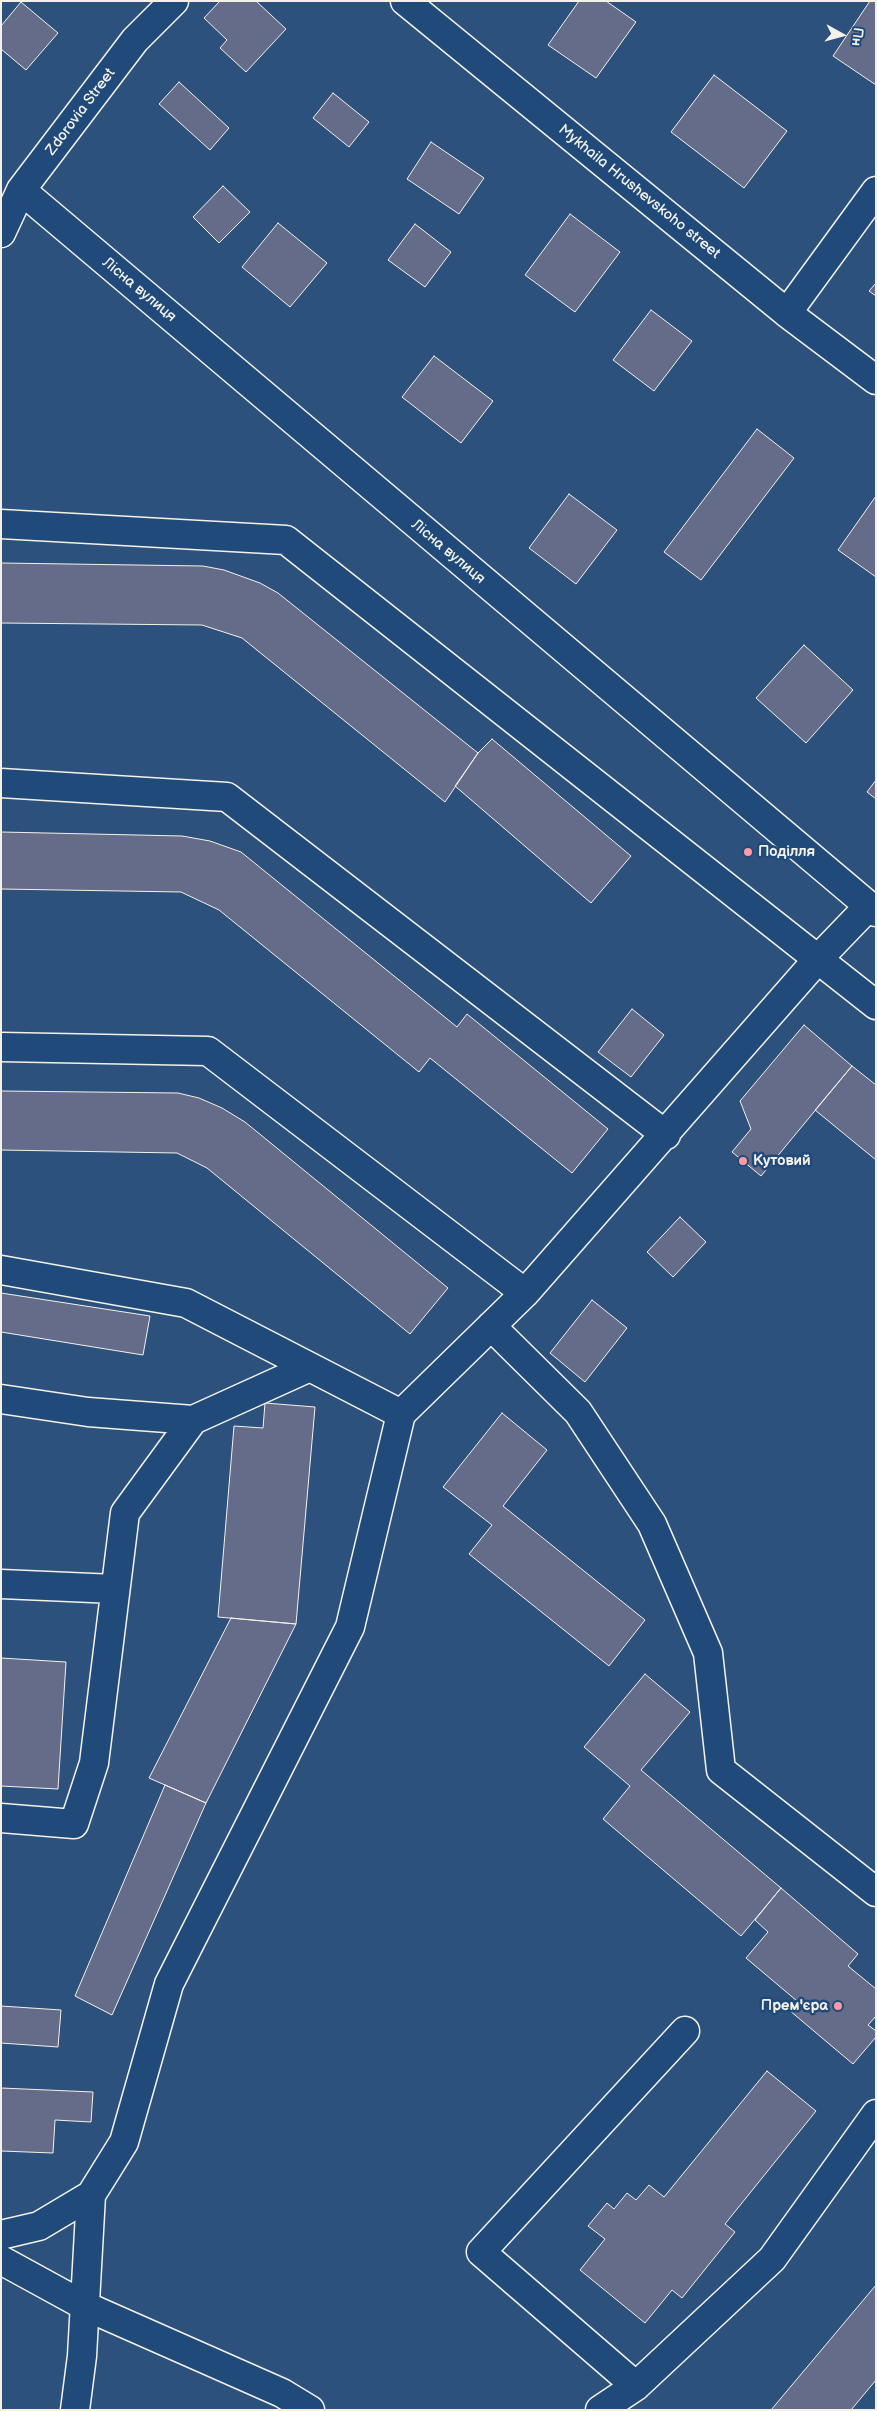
<!DOCTYPE html>
<meta charset="utf-8">
<style>
body{margin:0}
#map{position:relative;width:877px;height:2411px;overflow:hidden;background:#2d517d;font-family:"Balsamiq Sans",sans-serif}
canvas{display:block}
.frame{position:absolute;inset:0;border:2px solid #f4f1e8;pointer-events:none}
.north{position:absolute;left:817px;top:10px;width:50px;height:50px;-webkit-text-stroke:4px #1f4a7a;paint-order:stroke;rotate:97deg;font-size:14px;font-weight:700;line-height:20px;text-align:center;color:#f4f1e8}
.north::after{content:'';display:block;margin:auto;width:18px;height:22px;background:#f4f1e8;clip-path:polygon(50% 0,100% 100%,50% 72%,0 100%)}
</style>
<div id="map">
<canvas width="877" height="2411"></canvas>
<div class="frame"></div>
<div class="north">Пн</div>
</div>
<script>
const g = document.querySelector('canvas').getContext('2d');
g.lineJoin = 'round';
function fill(path, color) {
  g.fillStyle = color;
  g.fill(path, 'evenodd');
}
function toPath(rows) {
  const path = new Path2D();
  for (const r of rows) {
    path.moveTo(r[0], r[1]);
    for (let i = 2; i < r.length; i += 2) path.lineTo(r[i], r[i + 1]);
  }
  return path;
}
function trace(path, color, width, dash) {
  g.strokeStyle = color;
  g.lineWidth = width;
  g.lineCap = dash ? 'butt' : 'round';
  g.setLineDash(dash || []);
  g.stroke(path);
}
function write(font, color, halo, rows, align = 'center') {
  g.font = font + ' "Balsamiq Sans",sans-serif';
  g.lineWidth = 5;
  g.setLineDash([]);
  g.textBaseline = 'middle';
  g.strokeStyle = halo;
  g.fillStyle = color;
  for (const [text, x, y, turn = 0] of rows) {
    g.save();
    g.translate(x, y);
    g.rotate((+turn || 0) * Math.PI / 180);
    g.textAlign = isNaN(turn) ? turn : align;
    if (halo) g.strokeText(text, 0, 0);
    g.fillText(text, 0, 0);
    g.restore();
  }
}
const building = toPath([
 [220,1,256,1,286,29,246,72,220,48,227,40,204,18,220,1],
 [579,1,606,1,636,22,596,78,548,45,579,1],
 [870,1,876,1,876,85,833,56,870,1],
 [21,2,58,33,26,70,1,49,1,26,21,2],
 [714,75,787,131,744,188,671,132,714,75],
 [179,82,229,128,210,150,159,104,179,82],
 [333,93,369,122,349,147,313,118,333,93],
 [431,142,484,178,459,214,407,179,431,142],
 [223,186,250,212,219,243,193,217,223,186],
 [570,214,620,252,575,312,525,275,570,214],
 [278,223,327,263,290,307,242,267,278,223],
 [415,224,451,252,425,287,388,260,415,224],
 [876,283,876,296,869,291,876,283],
 [651,310,692,341,654,391,613,360,651,310],
 [434,356,493,401,461,443,402,397,434,356],
 [757,429,794,458,701,580,664,552,757,429],
 [569,494,617,530,576,584,529,548,569,494],
 [876,496,876,577,838,550,876,496],
 [1,563,203,566,224,570,260,583,278,593,478,753,445,802,242,638,202,625,1,623,1,563],
 [804,645,853,690,806,743,756,698,804,645],
 [492,739,631,856,591,903,455,786,478,753,492,739],
 [876,780,876,799,867,792,876,780],
 [1,832,182,836,210,841,241,852,457,1027,467,1014,608,1129,572,1173,430,1058,419,1072,219,910,181,892,1,889,1,832],
 [632,1009,664,1035,631,1077,598,1052,632,1009],
 [804,1025,852,1066,761,1176,732,1152,751,1129,740,1101,804,1025],
 [852,1066,876,1085,876,1160,815,1110,852,1066],
 [1,1091,178,1093,199,1098,222,1108,245,1122,448,1288,410,1334,207,1168,177,1153,1,1150,1,1091],
 [680,1217,706,1242,673,1277,647,1252,680,1217],
 [1,1293,150,1316,143,1355,1,1332,1,1293],
 [592,1300,627,1328,585,1382,550,1353,592,1300],
 [265,1403,315,1407,296,1624,218,1617,234,1426,263,1428,265,1403],
 [502,1413,547,1450,503,1506,645,1620,609,1666,469,1554,492,1525,443,1487,502,1413],
 [231,1618,296,1624,206,1803,149,1778,231,1618],
 [1,1658,66,1662,58,1789,1,1786,1,1658],
 [645,1674,690,1712,641,1770,781,1888,741,1936,603,1819,630,1786,584,1747,645,1674],
 [165,1785,206,1803,112,2015,75,1996,165,1785],
 [781,1888,858,1954,848,1966,876,1989,876,2016,868,2025,876,2031,876,2037,853,2064,789,2010,797,2001,746,1958,768,1932,755,1920,781,1888],
 [1,2006,61,2010,58,2047,1,2043,1,2006],
 [767,2071,816,2111,725,2224,735,2232,682,2298,672,2290,645,2323,580,2270,605,2239,588,2226,607,2203,614,2209,627,2193,636,2200,649,2185,664,2197,767,2071],
 [1,2088,93,2092,91,2122,55,2120,53,2153,1,2151,1,2088],
 [876,2285,876,2380,851,2410,771,2410,876,2285]
]);
const minor = toPath([
 [405,1,787,313,876,380],
 [21,190,876,912],
 [1,233,21,190,135,40,174,1],
 [787,313,876,191],
 [1,524,286,540,876,1005],
 [1,783,227,797,666,1135],
 [1,1047,208,1051,525,1293],
 [1,1270,186,1303,401,1414],
 [491,1326,578,1412,652,1524,708,1653,721,1770,876,1892],
 [1,1399,88,1412,193,1420,310,1367],
 [1,1584,115,1589],
 [1,1818,74,1824,94,1763,125,1513,193,1420],
 [1,2235,39,2226,91,2195,124,2142,169,1984,350,1627,401,1414,525,1293,818,959,869,906],
 [1,2260,85,2306,282,2393,310,2410],
 [636,2386,481,2252,685,2031],
 [75,2410,82,2356,91,2195],
 [600,2410,636,2386,772,2259,876,2114]
]);
const markers = [
 [748,852,5,"#ff9aa2"],
 [743,1161,5,"#ff9aa2"],
 [838,2006,5,"#ff9aa2"]
];
const streetNames = [
 ["Zdorovia Street",81,112,-53],
 ["Mykhaila Hrushevskoho street",639,192,39],
 ["Лісна вулиця",139,290,40],
 ["Лісна вулиця",448,552,40]
];
const poiNames = [
 ["Поділля",758,852],
 ["Кутовий",753,1161],
 ["Прем'єра",828,2006,"right"]
];
fill(building, '#656c8a');
trace(building, '#f4f1e8', 1);
trace(minor, '#f4f1e8', 31);
trace(minor, '#1f4a7a', 28);
for (const [x, y, r, color] of markers) {
  const dot = new Path2D();
  dot.arc(x, y, r, 0, 2 * Math.PI);
  g.fillStyle = color;
  g.fill(dot);
  trace(dot, '#1f4a7a', 2);
}
write('15px', '#f4f1e8', '#1f4a7a', streetNames);
write('bold 15px', '#f4f1e8', '#1f4a7a', poiNames, 'left');
</script>
